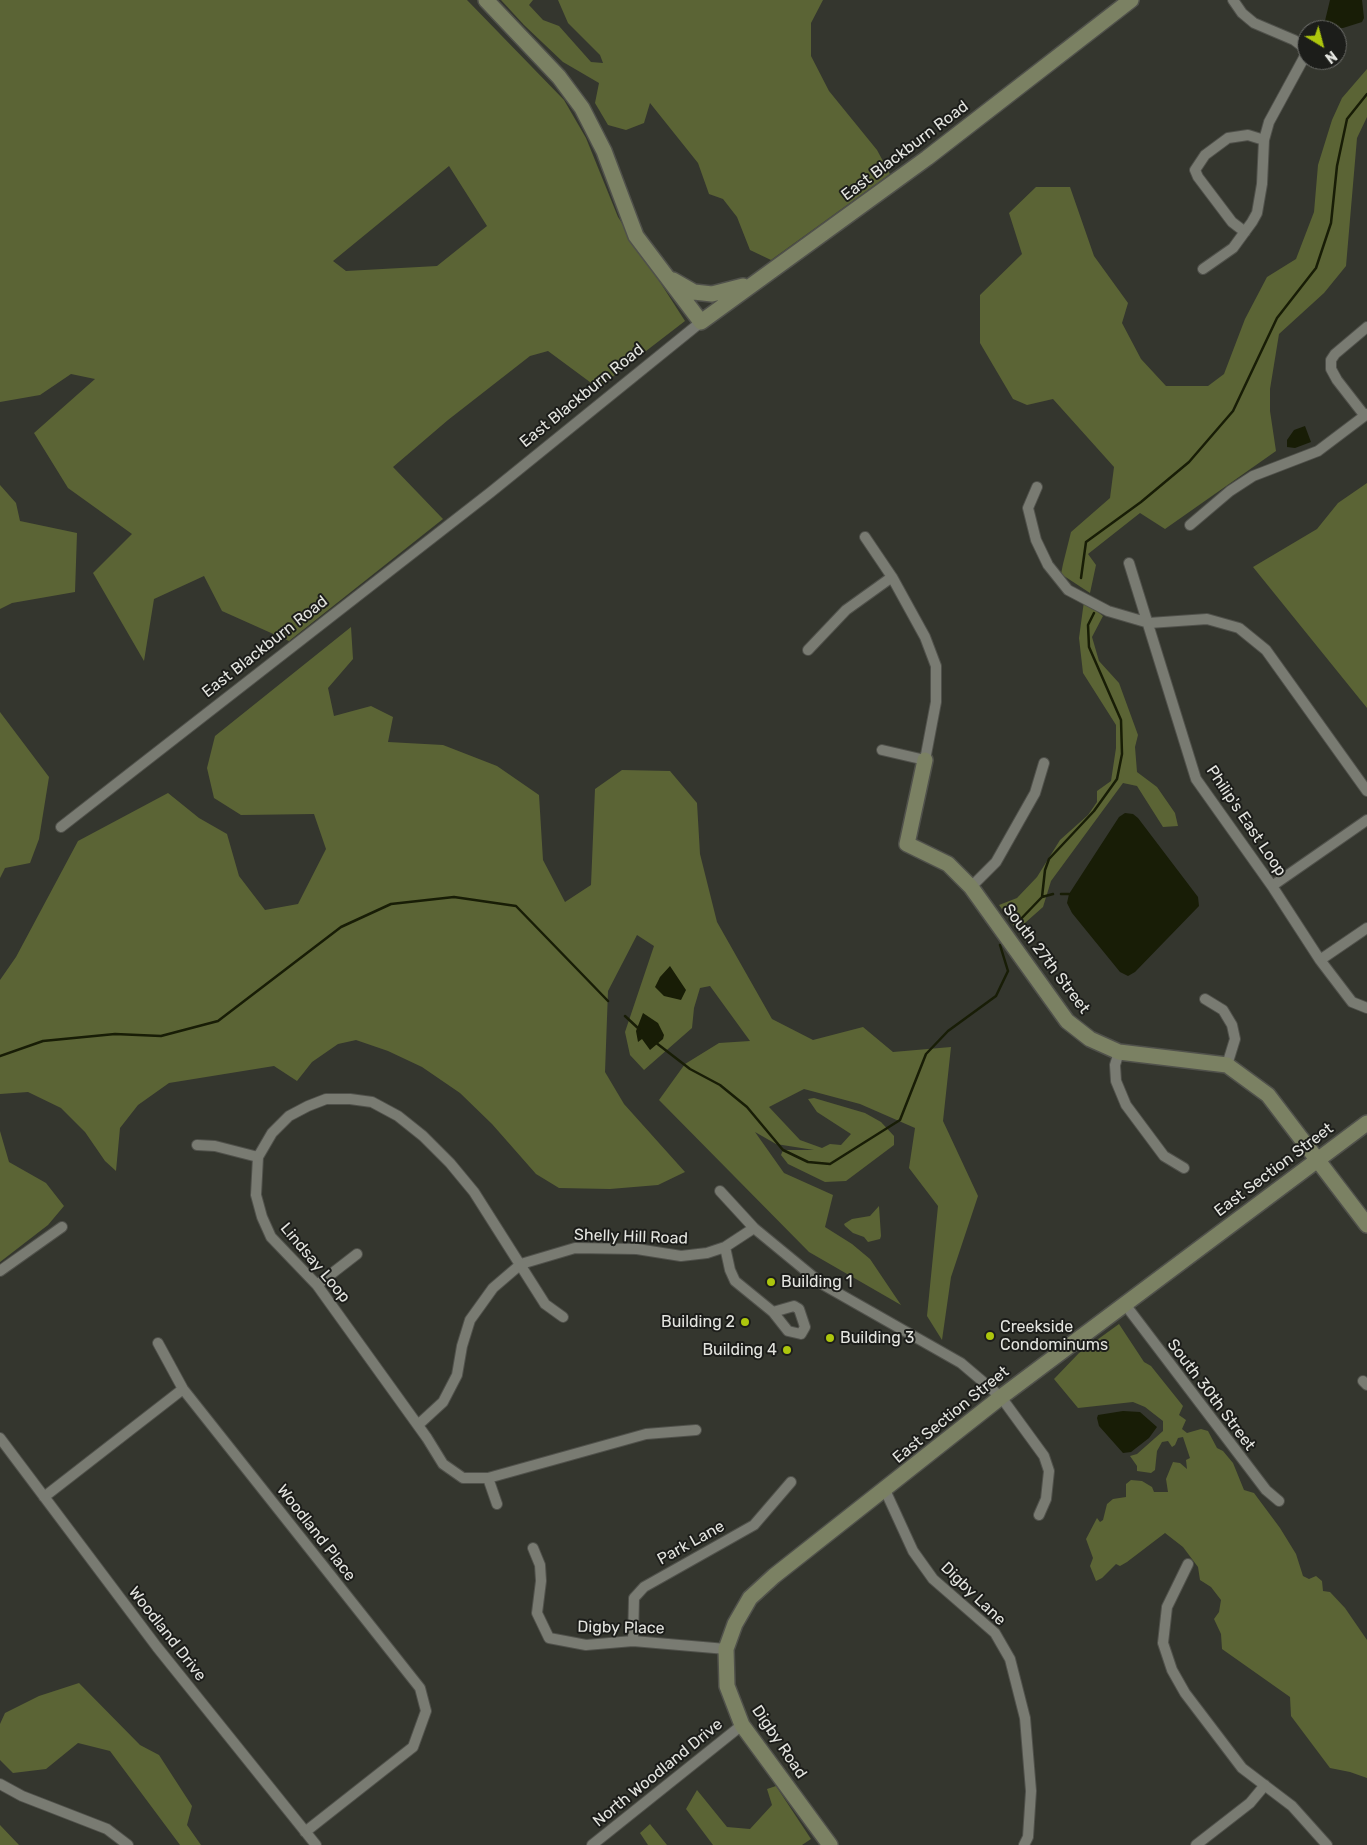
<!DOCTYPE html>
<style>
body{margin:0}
#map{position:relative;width:1367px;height:1845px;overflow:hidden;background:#34362e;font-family:Rubik,sans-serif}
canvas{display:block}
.north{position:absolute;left:1297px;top:20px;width:50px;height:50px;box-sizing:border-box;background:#1c1d1a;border:1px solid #6c6d69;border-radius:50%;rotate:143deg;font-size:14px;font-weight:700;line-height:20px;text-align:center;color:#e3e4df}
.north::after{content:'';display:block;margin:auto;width:18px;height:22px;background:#adc60d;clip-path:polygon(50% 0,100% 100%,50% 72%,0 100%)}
</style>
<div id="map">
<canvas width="1367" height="1845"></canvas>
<div class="north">N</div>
</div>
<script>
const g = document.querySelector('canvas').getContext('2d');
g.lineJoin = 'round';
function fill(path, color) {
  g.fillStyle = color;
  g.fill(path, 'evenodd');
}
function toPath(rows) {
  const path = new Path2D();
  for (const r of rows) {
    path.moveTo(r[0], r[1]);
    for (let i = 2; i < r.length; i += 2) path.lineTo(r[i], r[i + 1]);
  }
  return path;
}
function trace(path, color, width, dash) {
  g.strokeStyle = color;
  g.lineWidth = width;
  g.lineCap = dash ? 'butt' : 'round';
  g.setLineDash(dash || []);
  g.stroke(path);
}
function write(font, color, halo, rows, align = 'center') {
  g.font = font + ' Rubik,sans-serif';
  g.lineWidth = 4;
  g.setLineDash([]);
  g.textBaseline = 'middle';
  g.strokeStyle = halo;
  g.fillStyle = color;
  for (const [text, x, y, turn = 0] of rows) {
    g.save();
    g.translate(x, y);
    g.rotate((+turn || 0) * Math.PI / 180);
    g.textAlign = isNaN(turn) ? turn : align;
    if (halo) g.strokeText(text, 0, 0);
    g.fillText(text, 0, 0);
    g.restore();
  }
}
const green = toPath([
 [0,0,467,0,564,100,586,138,618,217,685,321,598,388,548,351,530,356,448,420,393,467,443,519,289,641,222,611,204,576,154,599,144,661,93,573,132,534,68,488,34,433,95,379,71,374,40,395,0,402],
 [449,166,487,226,437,266,346,271,333,261],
 [501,0,533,0,529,5,543,20,559,26,591,62,603,63,600,55,568,23,558,0,823,0,811,23,811,56,829,91,877,150,890,174,771,260,750,250,737,217,723,199,709,194,698,163,650,103,644,123,626,130,608,125,595,103,599,83,563,62,524,25],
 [1367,69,1367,117,1357,138,1346,266,1324,293,1279,334,1270,389,1270,411,1276,451,1165,529,1140,513,1088,554,1096,565,1090,593,1061,574,1063,564,1071,532,1110,498,1114,467,1053,399,1027,405,1013,399,980,343,980,295,1022,254,1009,213,1036,187,1070,187,1094,256,1128,303,1122,323,1141,359,1166,386,1208,386,1224,374,1245,319,1267,277,1296,259,1314,212,1318,165,1332,120,1342,98],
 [1367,483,1367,708,1253,567,1317,529,1338,503],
 [0,485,16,503,20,521,77,533,75,592,12,603,0,609],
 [1084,601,1103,616,1092,637,1099,661,1119,683,1138,735,1135,747,1137,772,1157,787,1175,813,1178,826,1163,827,1137,786,1123,783,1051,881,1043,907,1017,930,999,905,1017,898,1037,877,1060,840,1088,815,1097,802,1097,791,1111,781,1116,748,1116,725,1083,673,1079,638],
 [351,627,353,659,328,688,334,716,371,706,393,717,388,742,443,745,497,766,539,795,543,860,565,902,591,885,595,789,622,770,670,771,697,803,700,854,717,922,772,1019,813,1040,863,1027,893,1052,951,1047,943,1121,978,1196,951,1277,942,1340,927,1316,938,1206,909,1168,915,1128,860,1104,804,1089,769,1107,800,1140,822,1148,830,1144,841,1145,851,1134,817,1112,808,1099,814,1098,865,1113,881,1122,894,1136,894,1145,846,1181,825,1182,788,1164,781,1155,783,1150,814,1150,776,1144,755,1132,784,1173,833,1195,825,1227,852,1244,870,1259,901,1305,809,1252,659,1100,685,1064,719,1043,750,1041,710,986,700,988,694,1008,692,1028,644,1070,630,1055,625,1032,654,946,637,935,608,991,605,1072,624,1104,685,1172,658,1185,610,1189,559,1188,536,1174,492,1124,460,1093,422,1067,388,1051,356,1040,338,1044,312,1062,297,1081,274,1066,169,1083,138,1105,120,1128,116,1171,105,1161,85,1132,61,1108,28,1092,0,1094,0,980,16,957,78,841,168,793,199,818,227,834,239,876,265,910,298,904,326,849,314,814,241,815,214,798,207,768,215,736],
 [0,712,49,777,39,839,30,863,5,868,0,878],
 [0,1131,9,1162,46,1183,64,1206,48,1225,0,1262],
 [879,1206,881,1236,880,1239,868,1242,864,1237,853,1233,845,1226,844,1224,852,1219,870,1216],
 [1119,1324,1144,1362,1151,1366,1183,1406,1179,1415,1186,1420,1182,1429,1187,1433,1201,1429,1208,1431,1217,1448,1223,1451,1233,1463,1244,1490,1254,1493,1280,1528,1296,1554,1303,1576,1309,1579,1316,1576,1322,1581,1323,1591,1330,1592,1345,1608,1367,1640,1367,1778,1350,1772,1330,1768,1291,1716,1290,1697,1222,1649,1221,1634,1214,1619,1219,1612,1221,1600,1211,1587,1200,1580,1198,1567,1183,1547,1165,1533,1127,1562,1120,1566,1116,1564,1102,1578,1096,1581,1090,1566,1093,1558,1086,1539,1097,1518,1100,1522,1103,1520,1107,1504,1113,1499,1126,1497,1126,1484,1131,1480,1142,1481,1152,1487,1154,1492,1168,1492,1166,1479,1173,1462,1180,1463,1187,1469,1186,1460,1190,1458,1183,1437,1178,1438,1175,1445,1172,1447,1168,1441,1162,1442,1157,1451,1155,1470,1151,1473,1137,1471,1137,1466,1130,1456,1137,1454,1163,1431,1163,1421,1145,1407,1133,1402,1078,1408,1054,1379,1079,1353],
 [79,1683,140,1745,159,1755,192,1806,187,1825,201,1845,180,1845,110,1751,78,1743,46,1769,13,1773,0,1760,0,1724,5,1713,39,1696],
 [776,1786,811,1839,802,1845,713,1845,686,1809,697,1790,727,1827,750,1829,772,1805,767,1789],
 [650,1824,667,1845,648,1845,640,1833],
 [0,1825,19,1845,0,1845]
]);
const water = toPath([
 [1330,0,1362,0,1364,18,1362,22,1343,28,1326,27,1324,25],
 [1305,426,1311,442,1295,448,1287,447,1287,440,1294,430],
 [1125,813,1133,814,1138,818,1198,897,1199,906,1135,972,1128,976,1120,972,1072,913,1067,903,1069,894,1119,817],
 [670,966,686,990,681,1000,664,996,655,987,660,977],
 [643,1013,658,1023,664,1035,663,1039,650,1050,642,1039,638,1042,636,1031],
 [1123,1411,1140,1412,1157,1427,1149,1438,1131,1452,1123,1453,1099,1426,1097,1418,1098,1415]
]);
const stream = toPath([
 [1081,578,1086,542,1141,502,1189,462,1233,411,1277,318,1316,268,1331,223,1337,166,1347,119,1367,94],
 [1061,894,1069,894],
 [1042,897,1053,894],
 [1017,923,1042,897,1045,870,1049,859,1094,811,1117,779,1122,754,1121,720,1089,647,1088,625,1094,613],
 [625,1016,639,1029],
 [655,1042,690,1069,720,1085,747,1107,783,1150,808,1162,830,1164,900,1120,926,1054,948,1031,996,996,1008,971,1000,945],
 [0,1056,43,1041,115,1034,161,1036,218,1021,341,927,391,904,454,897,516,906,608,1001]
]);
const street = toPath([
 [1245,232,1232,222,1198,177,1195,170,1205,155,1228,138,1248,135,1264,140],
 [1203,269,1233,248,1252,222,1257,213,1262,184,1264,140,1269,122,1306,54,1302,46,1294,40,1254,23,1242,13,1233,0],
 [1365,416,1337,380,1331,369,1331,360,1335,354,1367,327],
 [1037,487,1028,508,1036,540,1048,565,1068,590,1108,611,1149,623,1207,619,1239,628,1266,650,1367,791],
 [1190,525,1230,491,1253,476,1318,451,1367,414],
 [865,537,892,577,925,637,936,666,936,702,925,760,882,750],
 [1129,563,1196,779,1272,886,1320,960,1352,1002,1367,1008],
 [808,650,846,610,892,577],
 [61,827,491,492,701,322],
 [1272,886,1367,820],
 [971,887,996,862,1035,793,1044,763],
 [1320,960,1367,928],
 [1205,999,1223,1010,1232,1025,1235,1039,1227,1065],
 [1119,1052,1115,1065,1116,1081,1126,1105,1164,1156,1184,1168],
 [197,1145,215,1146,258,1157],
 [720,1191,754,1228,822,1284,961,1363,1001,1397,1044,1456,1049,1471,1046,1499,1039,1515],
 [725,1247,730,1270,735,1281,773,1312,788,1331,801,1334,805,1327,799,1309,794,1306,773,1312],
 [0,1271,62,1227],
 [317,1285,357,1254],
 [1124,1303,1266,1490,1279,1501],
 [563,1317,545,1304,474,1192,450,1163,423,1136,398,1116,372,1102,350,1099,326,1099,308,1106,289,1116,272,1133,258,1157,256,1195,262,1217,271,1237,317,1285,427,1438,443,1464,463,1478,488,1478,646,1434,696,1430],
 [158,1343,183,1389,420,1688,426,1711,413,1747,305,1832],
 [1363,1381,1367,1385],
 [418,1425,443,1402,457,1375,462,1346,470,1320,493,1288,521,1264,575,1248,637,1249,681,1256,707,1253,725,1247,754,1228],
 [0,1438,157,1647,316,1845],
 [488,1478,497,1504],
 [885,1490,913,1551,933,1579,995,1633,1010,1659,1025,1718,1031,1791,1028,1837,1024,1845],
 [44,1497,183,1389],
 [533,1548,540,1565,541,1581,537,1613,549,1638,586,1645,633,1641,726,1649],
 [1188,1564,1167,1607,1163,1643,1172,1670,1185,1693,1242,1768,1292,1806,1327,1845],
 [633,1641,634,1598,644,1587,754,1525,791,1482],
 [0,1784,22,1796,107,1829,128,1845],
 [592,1845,742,1725],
 [1196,1845,1250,1803,1265,1785]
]);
const secondary = toPath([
 [486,0,559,77,582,108,604,151,636,236,701,322,927,158,1131,0],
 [673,280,694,292,712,294,743,286],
 [925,760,907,844,948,864,971,887,1067,1021,1090,1039,1119,1052,1227,1065,1268,1095,1367,1225],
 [830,1845,742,1725,727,1686,726,1649,735,1624,750,1598,774,1576,1001,1397,1367,1123]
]);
const markers = [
 [771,1282,5,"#adc60d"],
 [745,1322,5,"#adc60d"],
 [990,1336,5,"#adc60d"],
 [830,1338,5,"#adc60d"],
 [787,1350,5,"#adc60d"]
];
const streetNames = [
 ["East Blackburn Road",905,151,-37],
 ["East Blackburn Road",582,396,-39],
 ["East Blackburn Road",265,647,-38],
 ["Philip's East Loop",1246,821,56],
 ["South 27th Street",1046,959,53],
 ["East Section Street",1274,1170,-37],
 ["Shelly Hill Road",631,1237,2],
 ["Lindsay Loop",315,1263,50],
 ["South 30th Street",1211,1395,53],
 ["East Section Street",951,1415,-39],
 ["Woodland Place",316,1533,52],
 ["Park Lane",691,1543,-29],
 ["Digby Lane",973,1594,44],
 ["Digby Place",621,1628,1],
 ["Woodland Drive",167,1634,52],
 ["Digby Road",779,1742,56],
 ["North Woodland Drive",658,1773,-39]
];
const poiNames = [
 ["Building 1",781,1282],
 ["Building 2",735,1322,"right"],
 ["Creekside",1000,1327],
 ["Condominums",1000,1345],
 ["Building 3",840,1338],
 ["Building 4",777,1350,"right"]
];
fill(green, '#5b6435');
fill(water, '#181d06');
trace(stream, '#181d06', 2.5);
trace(street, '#50514b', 12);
trace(secondary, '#50514b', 18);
trace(street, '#797b72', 10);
trace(secondary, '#7b8163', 15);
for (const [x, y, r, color] of markers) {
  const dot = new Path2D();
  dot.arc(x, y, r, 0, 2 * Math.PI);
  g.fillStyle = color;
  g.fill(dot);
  trace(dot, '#1c1d1a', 2);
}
write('16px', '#e3e4df', '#1c1d1a', streetNames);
write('16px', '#e3e4df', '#1c1d1a', poiNames, 'left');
</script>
